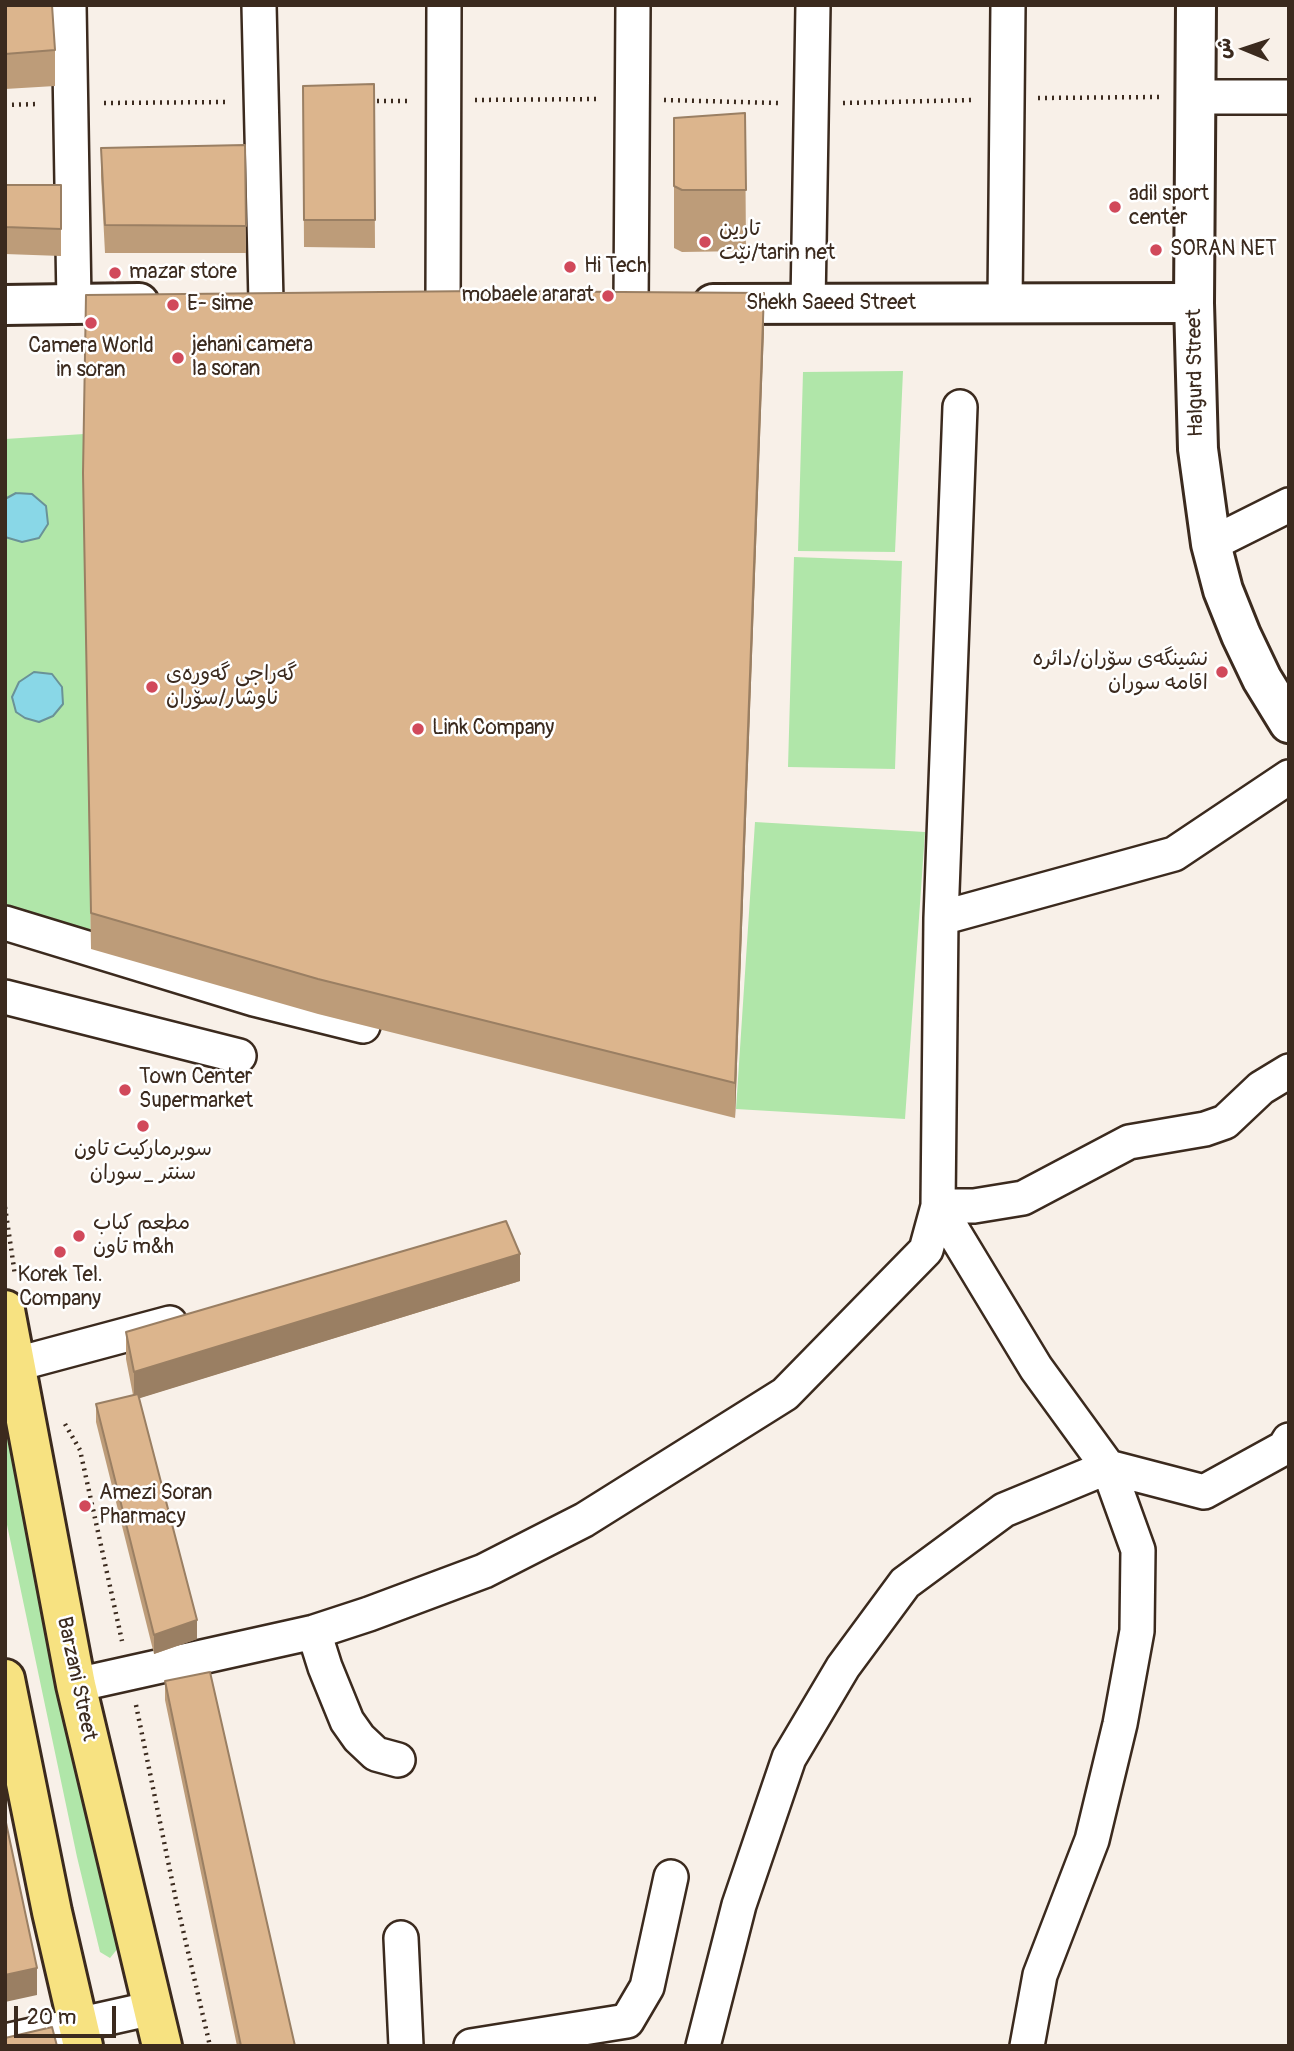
<!DOCTYPE html>
<meta charset="utf-8">
<style>
body{margin:0}
#map{position:relative;width:1294px;height:2051px;overflow:hidden;background:#f8f0e8;font-family:Pangolin,"Playpen Sans Arabic",sans-serif}
canvas{display:block}
.frame{position:absolute;inset:0;border:7px solid #3b2a1e;pointer-events:none}
.north{position:absolute;left:1210px;top:14px;width:70px;height:70px;-webkit-text-stroke:5px #fff;paint-order:stroke;rotate:272deg;font-size:19px;font-weight:700;line-height:28px;text-align:center;color:#3b2a1e}
.north::after{content:'';display:block;margin:auto;width:24px;height:32px;background:#3b2a1e;clip-path:polygon(50% 0,100% 100%,50% 72%,0 100%)}
.scale{position:absolute;left:14px;top:2006px;width:102px;height:32px;box-sizing:border-box;border:4px solid #3b2a1e;border-top:0;padding-left:9px;font-size:21px;line-height:24px;white-space:nowrap;color:#3b2a1e;-webkit-text-stroke:5px #fff;paint-order:stroke}
</style>
<div id="map">
<canvas width="1294" height="2051"></canvas>
<div class="frame"></div>
<div class="north">ش</div>
<div class="scale">20 m</div>
</div>
<script>
const g = document.querySelector('canvas').getContext('2d');
g.lineJoin = 'round';
function fill(path, color) {
  g.fillStyle = color;
  g.fill(path, 'evenodd');
}
function toPath(rows) {
  const path = new Path2D();
  for (const r of rows) {
    path.moveTo(r[0], r[1]);
    for (let i = 2; i < r.length; i += 2) path.lineTo(r[i], r[i + 1]);
  }
  return path;
}
function trace(path, color, width, dash) {
  g.strokeStyle = color;
  g.lineWidth = width;
  g.lineCap = dash ? 'butt' : 'round';
  g.setLineDash(dash || []);
  g.stroke(path);
}
function write(font, color, halo, rows, align = 'center') {
  g.font = font + ' Pangolin,"Playpen Sans Arabic",sans-serif';
  g.lineWidth = 5;
  g.setLineDash([]);
  g.textBaseline = 'middle';
  g.strokeStyle = halo;
  g.fillStyle = color;
  for (const [text, x, y, turn = 0] of rows) {
    g.save();
    g.translate(x, y);
    g.rotate((+turn || 0) * Math.PI / 180);
    g.textAlign = isNaN(turn) ? turn : align;
    if (halo) g.strokeText(text, 0, 0);
    g.fillText(text, 0, 0);
    g.restore();
  }
}
const green = toPath([
 [903,371,895,552,798,551,803,372],
 [84,434,91,949,5,923,5,439],
 [794,557,902,561,895,769,788,767],
 [755,822,925,832,905,1119,736,1109],
 [5,1400,30,1552,95,1853,119,1947,110,1958,100,1952,77,1857,6,1520]
]);
const water = toPath([
 [16,493,32,494,46,506,48,524,39,538,22,542,5,537,5,499,16,493],
 [34,672,52,674,62,687,63,704,53,716,39,722,25,718,16,712,12,697,19,682,34,672]
]);
const path = toPath([
 [1038,98,1159,97],
 [475,100,599,99],
 [664,100,778,103],
 [370,101,410,101],
 [104,103,228,102],
 [843,103,974,100],
 [5,105,39,104],
 [5,1207,15,1275],
 [65,1424,80,1450,122,1641],
 [136,1705,176,1900,210,2046]
]);
const minor = toPath([
 [69,5,74,303],
 [259,5,266,302],
 [1196,97,1289,97],
 [1005,303,1008,5],
 [443,304,444,5],
 [631,304,633,5],
 [808,304,813,5],
 [960,407,941,918,1174,854,1289,777],
 [1211,544,1289,505],
 [5,923,254,999,363,1026],
 [5,997,239,1056],
 [938,1206,1036,1368,1108,1467,1138,1550,1137,1631,1120,1724,1092,1840,1040,1975,1027,2046],
 [938,1206,974,1206,1023,1198,1129,1142,1205,1129,1225,1122,1261,1088,1289,1071],
 [17,1364,170,1323],
 [314,1632,325,1667,347,1721,359,1738,376,1754,398,1760],
 [76,1685,314,1632,369,1614,484,1571,584,1520,785,1394,926,1250,938,1206,941,918],
 [401,1938,406,2046],
 [5,2041,153,2008],
 [471,2046,627,2021,647,1987,671,1877],
 [703,2046,739,1905,789,1758,843,1667,905,1583,1004,1510,1108,1467,1204,1492,1284,1448,1289,1440]
]);
const tertiary = toPath([
 [713,304,1194,303],
 [5,305,139,303]
]);
const secondary = toPath([
 [1196,5,1194,303,1198,449,1211,544,1223,590,1241,635,1262,679,1289,723]
]);
const trunk = toPath([
 [5,1310,76,1685,162,2046],
 [5,1679,52,1912,83,2046]
]);
const wall = toPath([
 [5,5,55,50,55,86,5,89],
 [374,84,375,248,304,247,303,86],
 [745,113,746,251,682,252,674,248,674,118],
 [245,145,246,253,105,253,101,176,101,148],
 [5,185,61,185,61,256,5,254],
 [764,329,735,1118,318,1014,91,949,83,473],
 [520,1281,139,1398,197,1639,154,1654,96,1422,96,1404,133,1395,126,1359,126,1332],
 [165,1681,295,2046,237,2046,165,1700]
]);
const shadedWall = toPath([
 [764,293,764,329,735,1118,735,1083],
 [520,1254,520,1281,134,1400,134,1372],
 [197,1620,197,1639,154,1654,154,1635],
 [37,1968,37,1995,5,2002,5,1975]
]);
const building = toPath([
 [5,5,52,5,55,50,5,54,5,5],
 [374,84,375,220,304,220,303,86,374,84],
 [745,113,746,190,682,190,674,186,674,118,745,113],
 [245,145,246,226,105,225,101,148,245,145],
 [5,185,61,185,61,229,5,227,5,185],
 [479,291,764,293,735,1083,318,979,91,913,83,473,86,295,479,291],
 [506,1221,520,1254,134,1372,126,1332,506,1221],
 [138,1394,197,1620,154,1635,96,1404,138,1394],
 [210,1672,295,2046,241,2046,165,1681,210,1672],
 [5,1818,37,1968,5,1975,5,1818],
 [52,2027,57,2046,5,2046,5,2038,52,2027]
]);
const markers = [
 [1115,207,7,"#d1495b"],
 [705,242,7,"#d1495b"],
 [1156,250,7,"#d1495b"],
 [570,267,7,"#d1495b"],
 [115,273,7,"#d1495b"],
 [608,296,7,"#d1495b"],
 [173,305,7,"#d1495b"],
 [91,323,7,"#d1495b"],
 [178,358,7,"#d1495b"],
 [1222,672,7,"#d1495b"],
 [152,687,7,"#d1495b"],
 [418,729,7,"#d1495b"],
 [125,1090,7,"#d1495b"],
 [143,1126,7,"#d1495b"],
 [79,1236,7,"#d1495b"],
 [60,1252,7,"#d1495b"],
 [85,1506,7,"#d1495b"]
];
const poiNames = [
 ["adil sport",1129,195],
 ["center",1129,219],
 ["تارین",719,230],
 ["نێت/tarin net",719,254],
 ["SORAN NET",1170,250],
 ["Hi Tech",584,267],
 ["mazar store",129,273],
 ["mobaele ararat",594,296,"right"],
 ["E- sime",187,305],
 ["jehani camera",192,346],
 ["la soran",192,370],
 ["Camera World",91,347,"center"],
 ["in soran",91,371,"center"],
 ["نشینگەی سۆران/دائرە",1208,660,"right"],
 ["اقامە سوران",1208,684,"right"],
 ["گەراجی گەورەی",166,675],
 ["ناوشار/سۆران",166,699],
 ["Link Company",432,729],
 ["Town Center",139,1078],
 ["Supermarket",139,1102],
 ["سوبرماركيت تاون",143,1150,"center"],
 ["سنتر _سوران",143,1174,"center"],
 ["مطعم كباب",93,1224],
 ["تاون m&h",93,1248],
 ["Korek Tel.",60,1276,"center"],
 ["Company",60,1300,"center"],
 ["Amezi Soran",99,1494],
 ["Pharmacy",99,1518]
];
const streetNames = [
 ["Shekh Saeed Street",831,304],
 ["Halgurd Street",1196,373,-91],
 ["Barzani Street",76,1679,78]
];
fill(green, '#b0e6a9');
fill(water, '#89d7e7');
trace(water, '#6a9297', 2);
trace(minor, '#3b2a1e', 38);
trace(tertiary, '#3b2a1e', 44);
trace(secondary, '#3b2a1e', 44);
trace(trunk, '#3b2a1e', 44);
trace(path, '#3b2a1e', 4.5, [2, 5]);
trace(minor, '#fff', 33);
trace(tertiary, '#fff', 38);
trace(secondary, '#fff', 38);
trace(trunk, '#f7e281', 38);
fill(wall, '#bd9c79');
fill(shadedWall, '#9a7f63');
fill(building, '#dcb58d');
trace(building, '#9a7f63', 2);
for (const [x, y, r, color] of markers) {
  const dot = new Path2D();
  dot.arc(x, y, r, 0, 2 * Math.PI);
  g.fillStyle = color;
  g.fill(dot);
  trace(dot, '#fff', 2.5);
}
write('21px', '#3b2a1e', '#fff', poiNames, 'left');
write('21px', '#3b2a1e', '#fff', streetNames);
</script>
